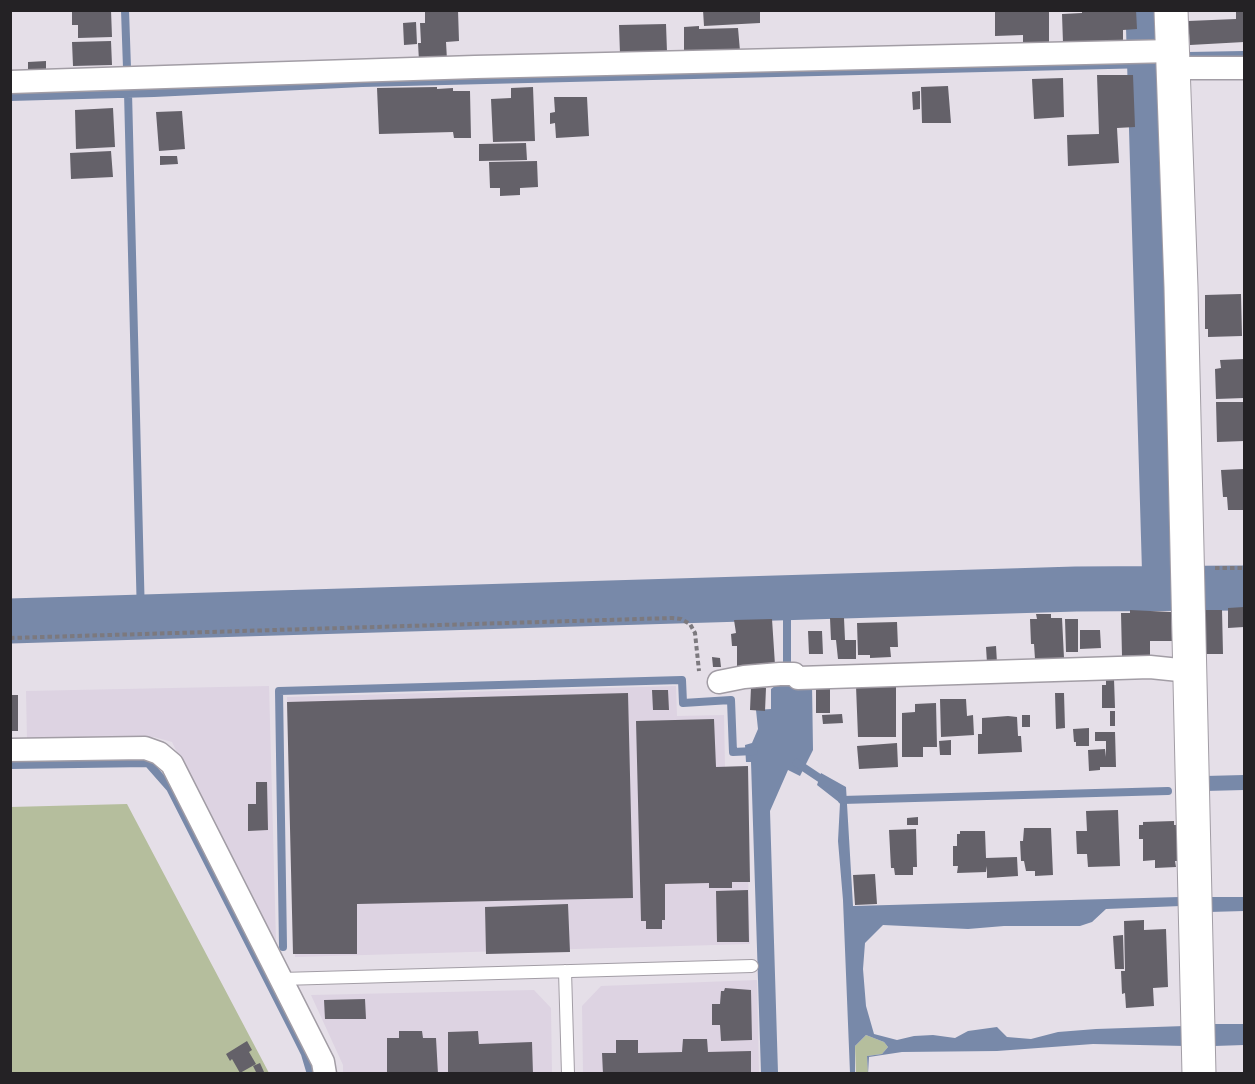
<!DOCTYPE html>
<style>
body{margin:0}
#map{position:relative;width:1255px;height:1084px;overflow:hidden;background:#e5dfe8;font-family:Bitter,serif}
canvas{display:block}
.frame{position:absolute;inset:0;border:12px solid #242225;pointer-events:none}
</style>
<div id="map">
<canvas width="1255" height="1084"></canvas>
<div class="frame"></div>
</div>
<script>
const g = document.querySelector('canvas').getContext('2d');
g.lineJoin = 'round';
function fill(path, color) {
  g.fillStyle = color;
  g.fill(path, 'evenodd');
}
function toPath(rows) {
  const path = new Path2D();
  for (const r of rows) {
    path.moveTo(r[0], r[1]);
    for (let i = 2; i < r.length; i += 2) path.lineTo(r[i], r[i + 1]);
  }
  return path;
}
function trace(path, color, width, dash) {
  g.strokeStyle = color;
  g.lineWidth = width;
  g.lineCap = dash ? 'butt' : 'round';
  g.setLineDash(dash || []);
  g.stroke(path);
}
const built = toPath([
 [269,686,276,942,271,943,172,742,154,737,27,740,26,691],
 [676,686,677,716,724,715,725,767,745,766,750,944,295,957,287,697],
 [757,980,759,1073,583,1073,582,1006,601,986],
 [534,990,551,1008,552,1073,343,1073,343,1065,311,995]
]);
const green = toPath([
 [127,804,269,1073,11,1073,10,807],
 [866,1035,884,1042,888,1047,882,1054,867,1056,868,1073,856,1074,855,1046]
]);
const water = toPath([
 [783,680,812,684,813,750,800,776,788,770,770,811,778,1073,761,1073,751,762,746,762,745,745,752,743,758,729,756,710,771,709,771,689],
 [821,773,846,787,853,906,1180,897,1181,906,1106,909,1092,922,1080,926,1004,926,968,929,883,925,865,943,863,969,866,1006,874,1034,897,1040,914,1036,933,1035,955,1038,968,1031,997,1027,1007,1037,1031,1039,1058,1032,1096,1029,1185,1026,1186,1046,1093,1044,997,1051,902,1052,869,1057,868,1074,867,1056,882,1054,888,1047,884,1042,866,1035,855,1046,855,1073,850,1073,843,900,838,841,840,803,817,785],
 [1244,775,1244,790,1205,791,1205,776],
 [1208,897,1244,897,1244,911,1209,912],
 [1212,1024,1244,1024,1244,1045,1214,1046]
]);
const stream = toPath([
 [125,10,127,68],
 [1188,56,1244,55],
 [128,92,141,618],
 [10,97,154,93,362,83,1150,64],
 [787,598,787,673],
 [797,763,827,783],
 [10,765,148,763,170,788,295,1034,305,1054,311,1074],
 [842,800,1168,791],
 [283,947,279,691,682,680,683,703,731,700,733,752,754,751]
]);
const river = toPath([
 [1148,10,1165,588],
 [10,621,1076,589,1244,588]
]);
const building = toPath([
 [76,10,111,10,112,37,78,38,78,25,72,25,72,11],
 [425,10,458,10,459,41,446,42,447,60,419,61,418,43,421,43,420,23,425,23],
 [703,10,760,10,760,23,704,26],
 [995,10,1049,10,1049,46,1023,48,1023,35,995,36],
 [1082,10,1136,10,1137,29,1123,30,1123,42,1063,43,1062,14,1082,13],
 [1236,10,1244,10,1244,42,1190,45,1188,21,1236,19],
 [416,22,417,44,404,45,403,23],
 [666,24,667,52,620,54,619,25],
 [699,26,699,29,738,28,740,51,684,52,684,27],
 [111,41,112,65,73,66,72,42],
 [46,61,46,69,28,70,28,62],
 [1097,75,1133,75,1135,127,1117,128,1119,163,1068,166,1067,135,1099,134],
 [1063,78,1064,117,1034,119,1032,79],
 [948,86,951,123,922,123,921,87],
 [437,87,437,89,453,88,453,91,470,91,471,138,454,138,453,132,379,134,377,88],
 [533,87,535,141,493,142,491,99,511,98,511,88],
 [920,91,920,109,913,110,912,92],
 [554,97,587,97,589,136,556,138,555,123,550,124,550,113,555,112],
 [113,108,115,147,76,149,75,110],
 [182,111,185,149,159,151,156,112],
 [526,143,527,160,479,161,479,144],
 [111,151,113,177,71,179,70,153],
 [160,156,177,156,178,164,160,165],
 [537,161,538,187,520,188,520,195,500,196,500,188,490,188,489,162],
 [1241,294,1242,336,1208,337,1208,329,1205,329,1205,295],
 [1244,359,1244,398,1216,399,1215,369,1221,368,1220,360],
 [1216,402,1244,402,1244,441,1217,442],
 [1244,469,1244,510,1228,510,1227,497,1223,497,1221,470],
 [1244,607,1244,627,1228,628,1228,608],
 [1130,610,1171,612,1172,641,1150,641,1150,655,1122,656,1121,613,1130,613],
 [1204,610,1222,610,1223,654,1206,654],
 [1036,614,1051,614,1051,618,1062,618,1064,658,1035,659,1034,644,1031,644,1030,619,1037,619],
 [830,618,844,618,845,640,856,640,856,659,838,659,836,640,831,640],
 [772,619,775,665,737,666,737,646,732,646,731,634,736,633,734,620],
 [1065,619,1078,619,1078,652,1066,652],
 [897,622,898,647,890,647,891,657,870,658,870,655,858,655,857,623],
 [1080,630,1100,630,1101,648,1080,649],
 [808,631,822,631,823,654,809,654],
 [996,646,997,663,987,663,986,647],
 [712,657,720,658,721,667,713,667],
 [1106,679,1114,679,1115,708,1102,708,1102,685,1106,685],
 [816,686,830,686,830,713,816,713],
 [856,686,896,686,896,737,858,737],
 [751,687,766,688,765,711,750,710],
 [652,690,668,690,669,710,653,710],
 [628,693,633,898,357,904,357,954,293,954,287,702],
 [1055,693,1064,693,1065,728,1056,729],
 [10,695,18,695,18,731,10,731],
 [940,699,966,699,967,716,973,715,974,735,941,737],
 [936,703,937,747,923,747,923,757,902,757,902,713,915,712,915,704],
 [1110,711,1115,711,1115,726,1110,726],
 [842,714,843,723,823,724,822,715],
 [1022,715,1030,715,1030,727,1022,727],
 [1008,716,1017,717,1018,736,1021,736,1022,752,978,754,978,734,982,734,982,718],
 [714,719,716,767,748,766,750,882,732,882,732,888,709,888,709,883,665,884,665,920,662,920,662,929,646,929,646,921,641,921,636,721],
 [1089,728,1089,746,1076,746,1076,742,1074,742,1073,729],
 [1095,732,1115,732,1116,767,1100,767,1100,770,1089,771,1088,750,1105,749,1106,757,1106,741,1095,741],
 [951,740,951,755,940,755,939,741],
 [897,743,898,767,859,769,857,746],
 [256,782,267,782,268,830,248,831,248,804,256,804],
 [1118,810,1120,866,1088,867,1087,854,1077,854,1076,831,1087,831,1086,811],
 [918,817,918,825,907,825,907,818],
 [1174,821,1174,825,1180,825,1182,861,1175,861,1176,867,1155,868,1155,860,1143,861,1143,839,1139,839,1139,825,1143,825,1143,822],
 [1024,828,1051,828,1053,875,1035,876,1035,871,1026,871,1024,861,1021,861,1020,841,1023,841],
 [916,829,917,867,913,867,913,875,895,875,894,868,891,868,889,830],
 [960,831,985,831,986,858,1017,857,1018,876,987,878,987,866,986,872,957,873,958,866,953,866,953,846,957,846,957,834,960,834],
 [875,874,877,904,855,905,853,875],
 [748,890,749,942,717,942,716,891],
 [568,904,570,952,486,954,485,907],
 [1144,920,1144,930,1166,929,1168,987,1153,988,1154,1006,1126,1008,1125,993,1122,994,1121,971,1125,971,1124,921],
 [1123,935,1124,969,1115,969,1113,936],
 [725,988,751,990,752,1040,721,1041,720,1025,712,1025,712,1004,720,1004,721,991,724,991],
 [365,999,366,1019,325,1019,324,1000],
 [399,1031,422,1031,423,1038,436,1038,438,1074,387,1074,387,1038,399,1038],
 [478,1031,479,1044,532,1042,533,1074,448,1074,448,1032],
 [683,1039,707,1039,708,1052,751,1051,751,1074,603,1074,602,1053,616,1053,616,1040,638,1040,638,1053,682,1052],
 [247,1041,252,1050,249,1052,256,1064,240,1073,232,1059,230,1061,226,1054],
 [260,1063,264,1072,265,1074,257,1074,253,1066]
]);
const path = toPath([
 [1215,568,1244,568],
 [10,638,672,618,681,619,690,624,695,633,699,671]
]);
const lane = toPath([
 [565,971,568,1074],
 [281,979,752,966]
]);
const street = toPath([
 [1172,68,1244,68],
 [10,82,475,67,1172,51],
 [719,682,744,677,780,674,794,674,798,678,1150,667,1189,671],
 [10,750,145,748,159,753,172,764,323,1062,325,1074]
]);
const secondary = toPath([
 [1171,10,1181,287,1199,1074]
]);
fill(built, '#ddd3e2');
fill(green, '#b5be9d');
fill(water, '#7889a9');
trace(stream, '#7889a9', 8);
trace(river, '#7889a9', 45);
fill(building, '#646169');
trace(lane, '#a29da5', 14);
trace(street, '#a29da5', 25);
trace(secondary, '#a29da5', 35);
trace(path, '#7c797e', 4, [4.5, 3]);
trace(lane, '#fff', 12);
trace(street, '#fff', 22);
trace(secondary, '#fff', 33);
</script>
